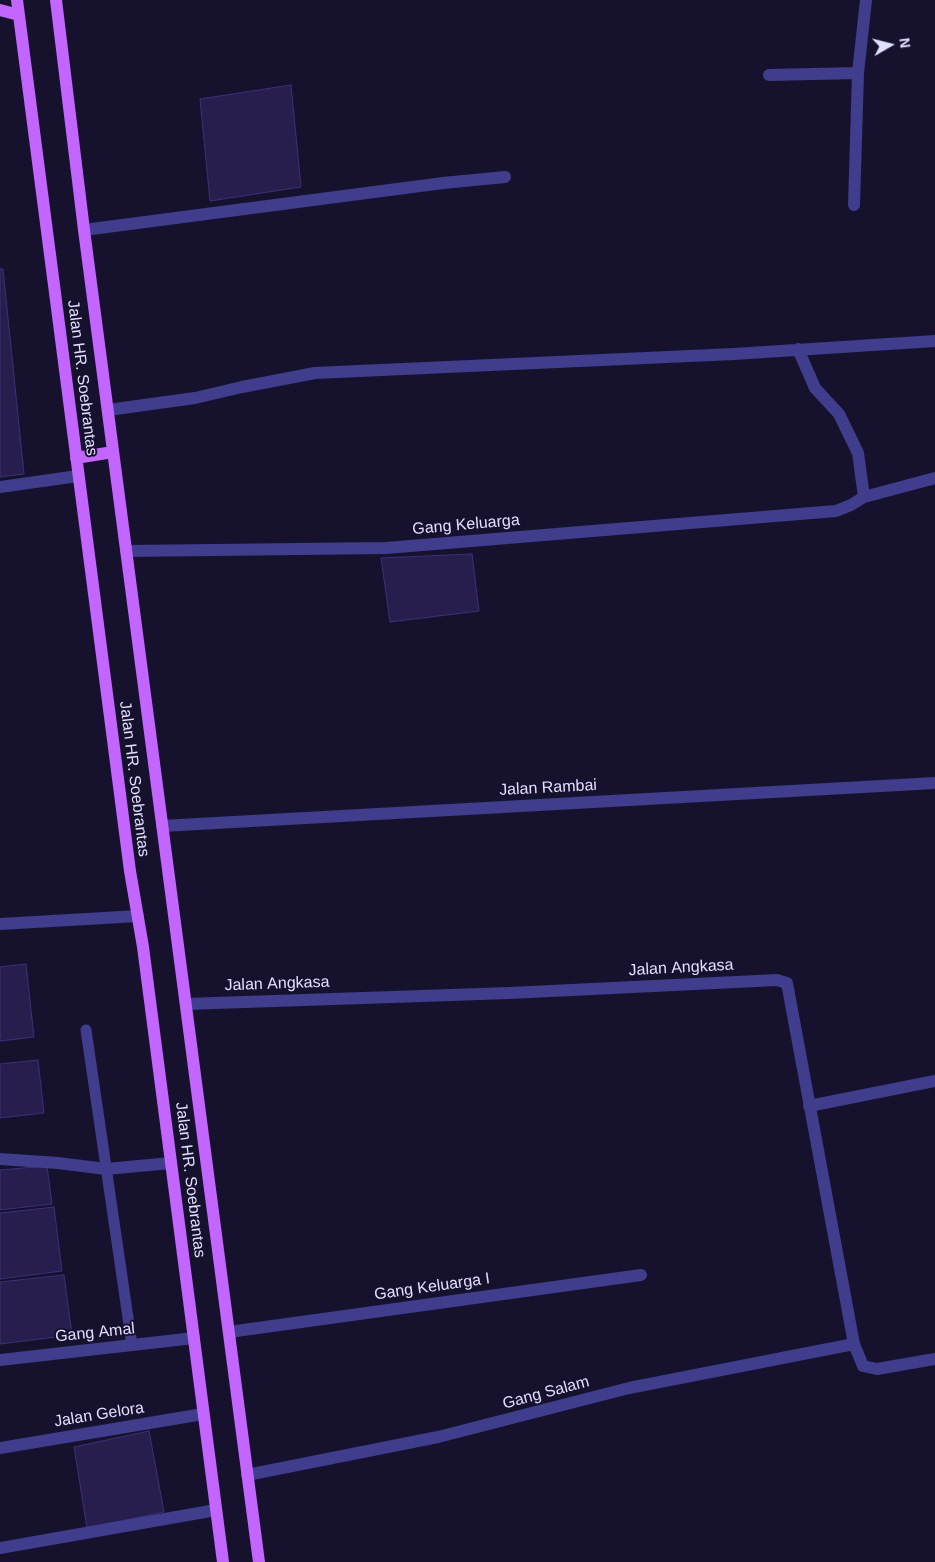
<!DOCTYPE html>
<style>
body{margin:0}
#map{position:relative;width:935px;height:1562px;overflow:hidden;background:#16122d;font-family:Helvetica,sans-serif}
canvas{display:block}
.north{position:absolute;left:865px;top:20px;width:50px;height:50px;-webkit-text-stroke:4px #16122d;paint-order:stroke;rotate:82deg;font-size:14px;font-weight:700;line-height:20px;text-align:center;color:#e1deff}
.north::after{content:'';display:block;margin:auto;width:18px;height:22px;background:#e1deff;clip-path:polygon(50% 0,100% 100%,50% 72%,0 100%)}
</style>
<div id="map">
<canvas width="935" height="1562"></canvas>
<div class="north">N</div>
</div>
<script>
const g = document.querySelector('canvas').getContext('2d');
g.lineJoin = 'round';
function fill(path, color) {
  g.fillStyle = color;
  g.fill(path, 'evenodd');
}
function toPath(rows) {
  const path = new Path2D();
  for (const r of rows) {
    path.moveTo(r[0], r[1]);
    for (let i = 2; i < r.length; i += 2) path.lineTo(r[i], r[i + 1]);
  }
  return path;
}
function trace(path, color, width, dash) {
  g.strokeStyle = color;
  g.lineWidth = width;
  g.lineCap = dash ? 'butt' : 'round';
  g.setLineDash(dash || []);
  g.stroke(path);
}
function write(font, color, halo, rows, align = 'center') {
  g.font = font + ' Helvetica,sans-serif';
  g.lineWidth = 4;
  g.setLineDash([]);
  g.textBaseline = 'middle';
  g.strokeStyle = halo;
  g.fillStyle = color;
  for (const [text, x, y, turn = 0] of rows) {
    g.save();
    g.translate(x, y);
    g.rotate((+turn || 0) * Math.PI / 180);
    g.textAlign = isNaN(turn) ? turn : align;
    if (halo) g.strokeText(text, 0, 0);
    g.fillText(text, 0, 0);
    g.restore();
  }
}
const building = toPath([
 [291,85,301,187,210,201,200,99,291,85],
 [0,269,3,269,24,474,0,477,0,269],
 [472,554,479,611,390,622,381,558,472,554],
 [26,964,34,1037,0,1041,0,967,26,964],
 [38,1060,44,1113,0,1118,0,1064,38,1060],
 [47,1166,52,1204,0,1210,0,1170,47,1166],
 [54,1207,62,1271,0,1279,0,1213,54,1207],
 [64,1275,72,1335,0,1344,0,1282,64,1275],
 [149,1431,164,1512,87,1528,74,1447,149,1431]
]);
const lane = toPath([
 [86,1030,132,1345]
]);
const street = toPath([
 [769,75,858,73],
 [854,205,858,73,866,0],
 [84,230,443,183,505,177],
 [108,410,195,398,242,387,315,373,734,354,935,341],
 [0,487,78,476],
 [864,497,935,478],
 [126,551,386,548,836,511,851,505,864,497,858,453,839,414,815,388,798,349],
 [162,826,935,783],
 [0,924,138,916],
 [186,1004,510,993,777,980,787,983,854,1344,863,1366,877,1369,935,1359],
 [809,1106,935,1081],
 [0,1159,58,1163,106,1169,171,1163],
 [229,1332,641,1275],
 [0,1360,194,1338],
 [0,1448,203,1414],
 [247,1475,438,1437,629,1388,854,1344],
 [0,1548,216,1510]
]);
const primary = toPath([
 [17,0,130,871,143,947,223,1562],
 [56,0,84,230,259,1562],
 [0,10,19,15],
 [76,458,113,452]
]);
const streetNames = [
 ["Jalan HR. Soebrantas",82,378,83],
 ["Gang Keluarga",466,525,-5],
 ["Jalan HR. Soebrantas",134,779,83],
 ["Jalan Rambai",548,788,-3],
 ["Jalan Angkasa",681,968,-3],
 ["Jalan Angkasa",277,984,-2],
 ["Jalan HR. Soebrantas",190,1180,83],
 ["Gang Keluarga I",432,1287,-8],
 ["Gang Amal",95,1333,-6],
 ["Gang Salam",546,1393,-15],
 ["Jalan Gelora",99,1415,-9]
];
fill(building, '#271e4e');
trace(building, '#3d307a', 1);
trace(lane, '#3f3d8c', 11);
trace(street, '#3f3d8c', 12);
trace(primary, '#c365ff', 12);
write('16px', '#e1deff', '#16122d', streetNames);
</script>
